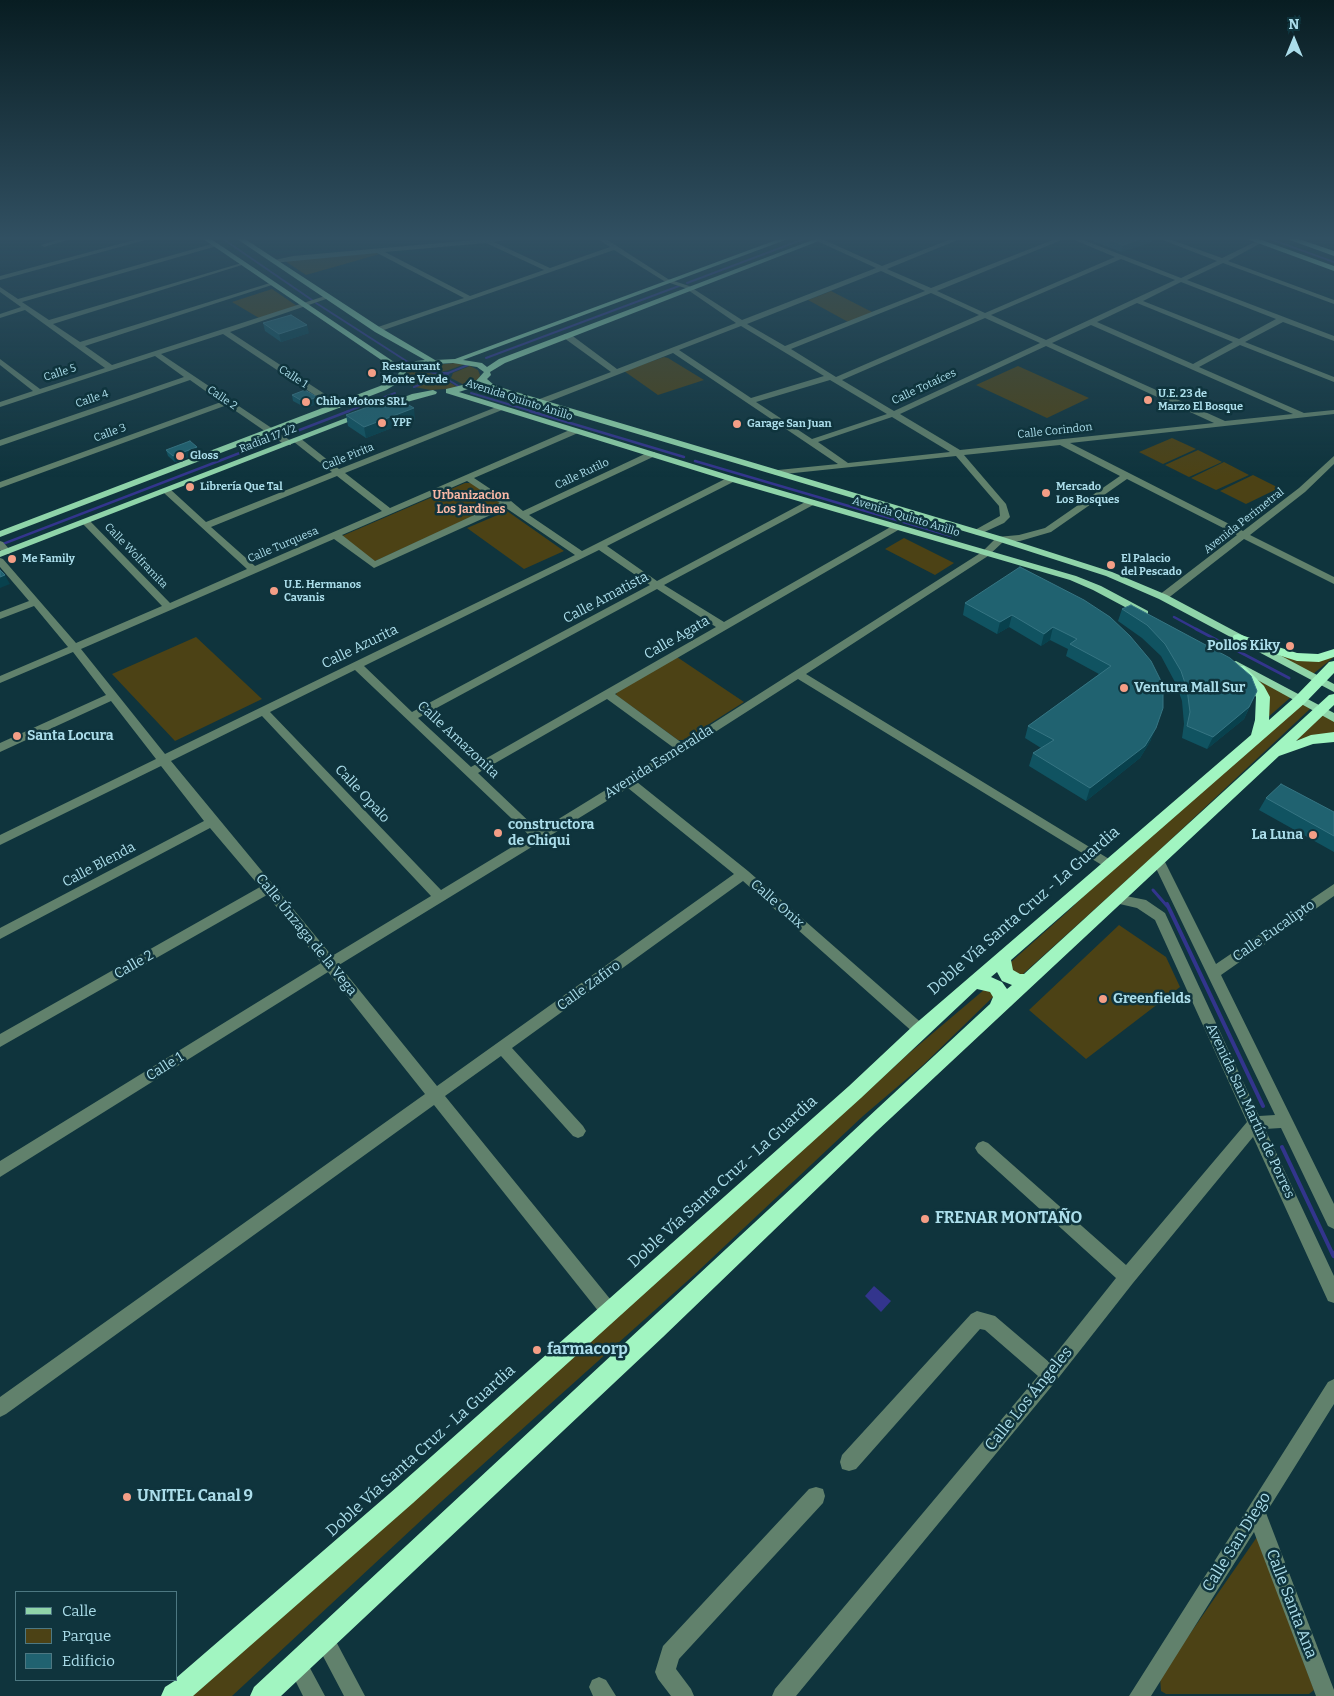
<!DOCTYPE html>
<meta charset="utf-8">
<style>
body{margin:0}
#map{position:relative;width:1334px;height:1696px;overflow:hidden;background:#0f343d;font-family:Bitter,serif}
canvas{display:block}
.legend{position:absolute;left:15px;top:1591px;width:162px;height:90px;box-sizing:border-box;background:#0f343d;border:1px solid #4d7882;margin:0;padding:6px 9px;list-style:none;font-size:15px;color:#abddea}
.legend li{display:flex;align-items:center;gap:10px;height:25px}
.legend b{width:25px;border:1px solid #4d7882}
.north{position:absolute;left:1269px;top:15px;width:50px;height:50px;-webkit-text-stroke:4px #0f343d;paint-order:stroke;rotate:0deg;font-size:14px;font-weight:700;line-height:20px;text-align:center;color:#abddea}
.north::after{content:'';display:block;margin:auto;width:18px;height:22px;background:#abddea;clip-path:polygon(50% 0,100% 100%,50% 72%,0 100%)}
</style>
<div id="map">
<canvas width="1334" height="1696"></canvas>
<ul class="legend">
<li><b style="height:6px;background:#8fd4a9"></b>Calle</li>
<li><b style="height:14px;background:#4c4215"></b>Parque</li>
<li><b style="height:14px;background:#206270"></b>Edificio</li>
</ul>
<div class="north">N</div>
</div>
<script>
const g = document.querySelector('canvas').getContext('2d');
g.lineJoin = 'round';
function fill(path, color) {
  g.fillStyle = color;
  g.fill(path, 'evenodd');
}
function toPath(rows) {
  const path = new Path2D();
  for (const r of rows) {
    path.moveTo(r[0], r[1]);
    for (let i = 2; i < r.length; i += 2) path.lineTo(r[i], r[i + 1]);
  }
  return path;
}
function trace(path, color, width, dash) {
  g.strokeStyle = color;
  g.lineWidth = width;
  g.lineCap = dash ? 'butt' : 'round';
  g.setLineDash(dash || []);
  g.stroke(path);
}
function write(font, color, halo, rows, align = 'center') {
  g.font = font + ' Bitter,serif';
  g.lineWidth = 5;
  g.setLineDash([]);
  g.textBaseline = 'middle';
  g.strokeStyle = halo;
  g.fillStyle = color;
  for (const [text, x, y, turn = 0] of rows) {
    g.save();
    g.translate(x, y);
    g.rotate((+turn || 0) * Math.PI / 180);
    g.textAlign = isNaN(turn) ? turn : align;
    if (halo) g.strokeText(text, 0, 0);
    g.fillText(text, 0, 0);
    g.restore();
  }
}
const green = toPath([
 [372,252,380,254,306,275,285,261],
 [272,289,297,306,259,318,232,302],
 [831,291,874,313,850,323,808,300],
 [664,357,668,358,704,380,658,395,624,371],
 [455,363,465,364,449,370,439,372,418,367],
 [470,366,478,370,480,375,479,378,472,383,466,386,451,378,453,373],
 [1018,366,1089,398,1047,418,976,385],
 [415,368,427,373,440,374,412,386,406,383,404,378,406,373],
 [445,375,449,382,459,388,431,390,414,387],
 [1172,438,1196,449,1163,464,1139,452],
 [1198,450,1222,462,1189,477,1165,465],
 [1224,462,1249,475,1216,490,1191,478],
 [1253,475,1279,488,1246,504,1220,491],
 [465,483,472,483,502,503,373,562,342,536],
 [507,511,564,551,524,569,467,528],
 [904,538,954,563,935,575,885,549],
 [196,637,262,699,175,741,112,674],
 [1273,653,1334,656,1334,657,1313,674],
 [677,657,744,702,684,740,678,740,616,695,617,691],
 [1249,675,1291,697,1266,719],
 [1303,703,1311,708,1150,859,1023,974,1017,975,1009,972,1011,962,1066,913,1110,871],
 [1323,715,1334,721,1334,734,1314,735,1295,741],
 [1119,925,1166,957,1180,987,1086,1059,1029,1010],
 [985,989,995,995,923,1065,863,1116,694,1275,442,1501,232,1696,190,1696,856,1102,907,1055],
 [1257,1537,1314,1690,1309,1694,1166,1694,1161,1691,1160,1677]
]);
const water = toPath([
 [874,1286,891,1301,881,1312,865,1296]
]);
const streamFar4 = toPath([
 [223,239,312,300],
 [1270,239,1334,262],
 [687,283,804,239],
 [316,303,411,364],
 [486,358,679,286],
 [418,369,434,373,448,373,447,377,450,381,460,387],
 [414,387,468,365],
 [471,393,534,412],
 [346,412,395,393]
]);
const streamFar3 = toPath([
 [530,411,684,457],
 [695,461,951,536],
 [0,545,349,411],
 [1174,617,1198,630]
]);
const streamFar2 = toPath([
 [1196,629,1289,678],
 [1153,890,1167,906]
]);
const streamFar1 = toPath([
 [1167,904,1263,1106],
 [1282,1147,1333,1255]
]);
const stream = toPath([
 [1333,1253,1334,1256]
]);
const minor = toPath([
 [60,239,71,239,44,247,41,245,60,239],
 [138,239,149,239,0,280,0,276,138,239],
 [485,239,511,239,494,242,550,268,610,247,598,239,606,239,668,279,689,286,742,320,876,268,817,241,816,239,822,239,882,266,951,239,960,239,887,269,931,288,1055,239,1064,239,937,291,985,313,1115,257,1072,239,1081,239,1181,278,1217,261,1160,239,1169,239,1222,258,1257,241,1261,241,1261,243,1228,261,1334,300,1334,304,1223,263,1187,280,1334,336,1334,341,1283,322,1245,342,1334,377,1334,382,1240,345,1199,367,1304,413,1334,410,1334,414,1070,443,1243,531,1299,488,1334,456,1334,464,1305,492,1250,535,1334,577,1334,584,1244,539,1167,599,1159,599,1159,595,1237,535,1127,479,1051,532,1020,541,1003,542,988,556,806,674,1114,862,1116,865,1114,868,1110,870,798,679,637,782,748,871,925,1026,927,1030,925,1034,920,1036,915,1034,743,881,512,1048,583,1126,586,1131,583,1136,578,1138,573,1136,501,1056,445,1096,615,1305,618,1311,615,1317,609,1320,603,1317,434,1105,6,1414,0,1417,0,1397,425,1094,328,972,0,1177,0,1161,321,963,267,895,0,1047,0,1034,260,887,210,828,0,939,0,928,204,821,161,766,0,845,0,835,156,759,111,701,0,752,0,743,106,695,73,652,0,683,0,676,68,647,34,606,0,619,0,612,29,601,0,567,0,558,3,559,76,643,162,606,83,524,83,520,89,520,170,603,247,569,164,493,164,489,170,489,206,522,332,472,294,442,294,438,300,438,339,469,499,406,502,406,502,410,345,473,390,508,572,429,578,429,578,433,474,478,507,500,511,501,523,511,649,452,655,452,655,456,529,515,582,551,729,477,735,477,735,481,607,546,657,581,809,500,815,500,815,504,664,585,724,622,894,525,900,525,900,529,615,694,682,743,982,552,997,537,1019,535,1045,528,1120,476,1060,445,964,455,1006,504,1010,517,1004,523,978,535,975,534,975,530,1000,516,999,506,956,456,775,475,774,473,778,470,838,464,673,353,543,404,537,404,537,400,611,372,564,338,564,334,570,334,617,369,736,323,685,288,664,281,614,250,378,332,375,332,375,328,464,298,377,253,273,263,270,261,293,256,485,239],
 [486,243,544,270,470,296,385,252,486,243],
 [1121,259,1175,280,1046,340,991,315,1121,259],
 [881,271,925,291,785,346,747,324,881,271],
 [1181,282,1276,319,1239,339,1143,301,1181,282],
 [931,293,979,315,836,377,791,349,931,293],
 [1137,303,1233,342,1193,364,1097,322,1137,303],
 [985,318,1040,343,894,411,842,380,985,318],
 [1091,325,1293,414,1225,421,1052,343,1091,325],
 [741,326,824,376,751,398,679,350,741,326],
 [1046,346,1214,423,960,450,900,414,1046,346],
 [830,380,887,414,812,439,756,402,830,380],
 [892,417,950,452,848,463,818,442,892,417],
 [337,476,382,511,255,566,211,527,337,476],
 [467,481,500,503,375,561,342,535,467,481],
 [506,508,575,555,165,754,81,649,334,539,374,568,506,508],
 [599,550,650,585,412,712,364,666,599,550],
 [657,589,716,627,471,767,418,718,657,589],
 [355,670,530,836,441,890,270,712,355,670],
 [607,699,674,748,539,831,478,773,607,699],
 [262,716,431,896,332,956,171,761,262,716],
 [628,788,734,874,437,1086,339,965,628,788],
 [215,243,217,244,217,246,22,302,49,320,245,262,245,264,53,324,80,342,270,283,275,284,85,346,112,365,325,296,329,296,329,298,230,332,340,404,340,408,334,408,223,334,161,354,291,441,291,445,285,445,227,405,0,488,0,482,221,402,190,380,0,446,0,440,184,377,155,356,0,407,0,402,33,391,0,365,0,359,40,389,105,368,25,310,0,318,0,314,21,307,0,292,0,287,18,299,215,243],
 [0,541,3,542,10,550,10,554,4,554,0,550,0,541],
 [1158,855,1162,857,1164,860,1216,964,1334,884,1334,896,1221,975,1334,1204,1334,1229,1328,1226,1281,1128,1265,1129,1334,1276,1334,1303,1328,1301,1253,1137,1133,1283,1056,1381,796,1696,772,1696,775,1689,1038,1376,985,1330,980,1329,856,1469,849,1471,842,1469,840,1462,842,1455,971,1314,977,1311,995,1316,1049,1362,1116,1278,978,1153,975,1148,978,1143,983,1141,988,1143,1126,1265,1247,1122,1155,920,1137,908,1111,902,1109,899,1111,896,1116,894,1146,900,1165,913,1259,1116,1275,1115,1152,860,1154,857,1158,855],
 [1334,1379,1334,1404,1266,1513,1334,1690,1334,1696,1316,1696,1254,1532,1151,1696,1129,1696,1328,1382,1334,1379],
 [816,1487,823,1489,825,1496,823,1503,679,1659,676,1669,691,1689,694,1696,671,1696,658,1679,655,1672,663,1646,809,1489,816,1487],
 [324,1629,331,1632,365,1696,344,1696,314,1639,317,1632,324,1629],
 [297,1654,304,1657,325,1696,303,1696,287,1664,290,1657,297,1654],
 [599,1677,606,1680,616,1696,593,1696,589,1687,592,1680,599,1677]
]);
const major = toPath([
 [203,239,211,239,403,368,416,361,425,360,375,332,237,239,245,239,381,328,435,360,455,359,779,239,788,239,463,360,482,363,487,367,499,359,815,239,824,239,505,363,490,372,491,375,487,379,494,385,506,389,1003,537,1112,572,1167,595,1334,684,1334,692,1159,599,1106,576,997,541,500,393,488,389,483,384,459,392,735,477,1076,576,1101,586,1148,611,1148,615,1140,615,1093,590,1070,580,729,481,446,393,446,389,475,382,484,372,477,367,453,363,420,365,406,372,403,380,386,390,0,537,0,531,380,386,397,377,399,372,203,239],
 [433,390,437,392,436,394,385,408,381,406,412,394,433,390],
 [359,413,366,415,0,557,0,551,359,413],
 [1236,661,1334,713,1334,722,1232,666,1231,664,1232,662,1236,661]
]);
const highway = toPath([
 [1247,239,1259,239,1334,266,1334,271,1247,239],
 [1287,239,1299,239,1334,251,1334,256,1287,239],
 [1238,634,1297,653,1318,654,1334,649,1334,657,1319,662,1297,661,1234,641,1232,638,1234,635,1238,634],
 [1334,661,1334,673,1305,703,1011,960,1013,970,1020,974,1024,974,1329,695,1334,694,1334,705,1296,741,1311,735,1334,732,1334,742,1313,744,1279,756,877,1131,663,1337,281,1696,250,1696,254,1687,990,1004,993,997,990,992,977,989,861,1098,413,1503,193,1696,161,1696,165,1687,176,1680,176,1678,397,1487,849,1086,914,1025,1251,735,1255,720,1256,697,1252,688,1234,672,1233,669,1234,666,1244,666,1264,686,1270,697,1269,720,1295,697,1329,662,1334,661],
 [997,972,1002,981,1012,985,1007,989,1002,982,991,977,997,972]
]);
const wall = toPath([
 [1088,239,1153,239,1152,242,1121,252],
 [263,323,309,333,281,342,265,331],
 [292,395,319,403,306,408,293,401],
 [346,415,415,419,366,438,348,426],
 [197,447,199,453,175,462,168,456,166,450],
 [1084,600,1151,740,1140,758,1086,801,1029,766,1033,753,1041,748,1025,738,1028,726,1099,674,1066,656,1068,649,1050,640,1041,646,1009,627,997,634,963,615,965,603],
 [1122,609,1257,691,1244,719,1207,749,1182,738,1184,724,1182,701,1176,684,1161,656,1142,638,1118,621],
 [1266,798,1334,812,1334,852,1259,810]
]);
const shadedWall = toPath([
 [1140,239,1153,239,1152,242,1121,252,1123,245],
 [307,325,309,333,281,342,279,334],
 [317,397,319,403,306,408,304,402],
 [414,408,415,419,366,438,364,427],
 [197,447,199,453,175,462,173,456],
 [5,575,10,584,0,588,0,577],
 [1012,615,1009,627,997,634,1000,622],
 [1053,627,1050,640,1041,646,1044,634],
 [1249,707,1244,719,1207,749,1213,737],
 [1156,728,1151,740,1140,758,1086,801,1090,788]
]);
const building = toPath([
 [1109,239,1140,239,1123,245,1109,239],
 [291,315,307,325,279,334,263,323,291,315],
 [305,390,317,397,304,402,292,395,305,390],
 [395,397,414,408,364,427,346,415,395,397],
 [190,441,197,447,173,456,166,450,190,441],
 [1020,567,1084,600,1110,617,1130,636,1151,661,1163,685,1163,708,1156,728,1145,746,1090,788,1033,753,1054,740,1028,726,1111,666,1070,644,1077,639,1053,627,1044,634,1012,615,1000,622,965,603,1020,567],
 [0,570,5,575,0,577,0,570],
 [1131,605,1230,658,1251,676,1257,691,1249,707,1213,737,1187,726,1190,712,1187,689,1181,671,1165,644,1147,625,1122,609,1131,605],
 [1281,784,1334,812,1334,836,1266,798,1281,784]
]);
const markers = [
 [372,373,5,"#f49e86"],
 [1148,400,5,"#f49e86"],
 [306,402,5,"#f49e86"],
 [382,423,5,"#f49e86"],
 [737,424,5,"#f49e86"],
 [180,456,5,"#f49e86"],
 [190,487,5,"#f49e86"],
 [1046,493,5,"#f49e86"],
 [12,559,5,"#f49e86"],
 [1111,565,5,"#f49e86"],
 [274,591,5,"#f49e86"],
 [1290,646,5,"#f49e86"],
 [1124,688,5,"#f49e86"],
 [17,736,5,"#f49e86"],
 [498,833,5,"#f49e86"],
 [1313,835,5,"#f49e86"],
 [1103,999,5,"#f49e86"],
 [925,1219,5,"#f49e86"],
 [537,1350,5,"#f49e86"],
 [127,1497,5,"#f49e86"]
];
const farPoinames = [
 ["Restaurant",382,367],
 ["Monte Verde",382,380],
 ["U.E. 23 de",1158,394],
 ["Marzo El Bosque",1158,407],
 ["Chiba Motors SRL",316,402],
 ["YPF",392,423],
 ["Garage San Juan",747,424],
 ["Gloss",190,456],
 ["Librería Que Tal",200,487],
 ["Mercado",1056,487],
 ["Los Bosques",1056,500],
 ["Me Family",22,559],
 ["El Palacio",1121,559],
 ["del Pescado",1121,572],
 ["U.E. Hermanos",284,585],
 ["Cavanis",284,598]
];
const farStreetnames = [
 ["Calle 5",60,373,-18],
 ["Calle 1",293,377,33],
 ["Calle Totaíces",924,387,-25],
 ["Calle 2",222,398,34],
 ["Calle 4",92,399,-19],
 ["Avenida Quinto Anillo",519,400,18],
 ["Calle Corindon",1055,431,-6],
 ["Calle 3",110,433,-20],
 ["Radial 17 1/2",268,439,-21],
 ["Calle Pirita",348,457,-22],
 ["Calle Rutilo",582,474,-25],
 ["Avenida Quinto Anillo",906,517,17],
 ["Avenida Perimetral",1244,521,-38],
 ["Calle Turquesa",283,545,-23],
 ["Calle Wolframita",136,556,46]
];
const farNeighbourhoodnames = [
 ["Urbanizacion",471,496],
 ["Los Jardines",471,510]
];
const streetNames = [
 ["Calle Amatista",606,598,-28],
 ["Calle Agata",677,638,-30],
 ["Calle Azurita",360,647,-26],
 ["Calle Amazonita",458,740,43],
 ["Avenida Esmeralda",659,762,-32],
 ["Calle Opalo",362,794,47],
 ["Calle Blenda",99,865,-28],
 ["Calle Onix",777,904,41],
 ["Calle Eucalipto",1274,931,-35],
 ["Calle Únzaga de la Vega",306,935,51],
 ["Calle 2",134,965,-30],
 ["Calle Zafiro",589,986,-36],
 ["Calle 1",165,1067,-32],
 ["Avenida San Martín de Porres",1250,1111,65]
];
const poiNames = [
 ["Pollos Kiky",1280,646,"right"],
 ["Ventura Mall Sur",1134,688],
 ["Santa Locura",27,736],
 ["constructora",508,825],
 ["de Chiqui",508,841],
 ["La Luna",1303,835,"right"],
 ["Greenfields",1113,999]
];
const nearStreetnames = [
 ["Doble Vía Santa Cruz - La Guardia",1024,911,-41],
 ["Doble Vía Santa Cruz - La Guardia",723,1182,-42],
 ["Calle Los Ángeles",1029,1399,-51],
 ["Doble Vía Santa Cruz - La Guardia",421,1451,-42],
 ["Calle San Diego",1237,1542,-58],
 ["Calle Santa Ana",1291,1604,69]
];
const nearPoinames = [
 ["FRENAR MONTAÑO",935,1219],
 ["farmacorp",547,1350],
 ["UNITEL Canal 9",137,1497]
];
fill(green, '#4c4215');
fill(water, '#33358d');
trace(streamFar4, '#33358d', 2);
trace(streamFar3, '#33358d', 2.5);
trace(streamFar2, '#33358d', 3);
trace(streamFar1, '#33358d', 4);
trace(stream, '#33358d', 4.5);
fill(minor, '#61816c');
fill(major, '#8fd4a9');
fill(highway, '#a1f5c1');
fill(wall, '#105361');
fill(shadedWall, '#08414d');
fill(building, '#206270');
trace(building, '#367583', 1);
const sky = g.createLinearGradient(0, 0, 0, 477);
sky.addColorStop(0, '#081d22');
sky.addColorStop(0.5, '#315062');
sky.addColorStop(1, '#31506200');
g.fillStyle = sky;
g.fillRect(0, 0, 1334, 477);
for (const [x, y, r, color] of markers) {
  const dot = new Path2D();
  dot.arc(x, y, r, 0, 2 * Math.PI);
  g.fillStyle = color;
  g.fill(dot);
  trace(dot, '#0f343d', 2);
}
write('bold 11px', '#abddea', '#0f343d', farPoinames, 'left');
write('11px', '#abddea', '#0f343d', farStreetnames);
write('bold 12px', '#f7b6a4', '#0f343d', farNeighbourhoodnames);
write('14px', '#abddea', '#0f343d', streetNames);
write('bold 14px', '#abddea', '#0f343d', poiNames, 'left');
write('16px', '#abddea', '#0f343d', nearStreetnames);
write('bold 16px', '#abddea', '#0f343d', nearPoinames, 'left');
</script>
